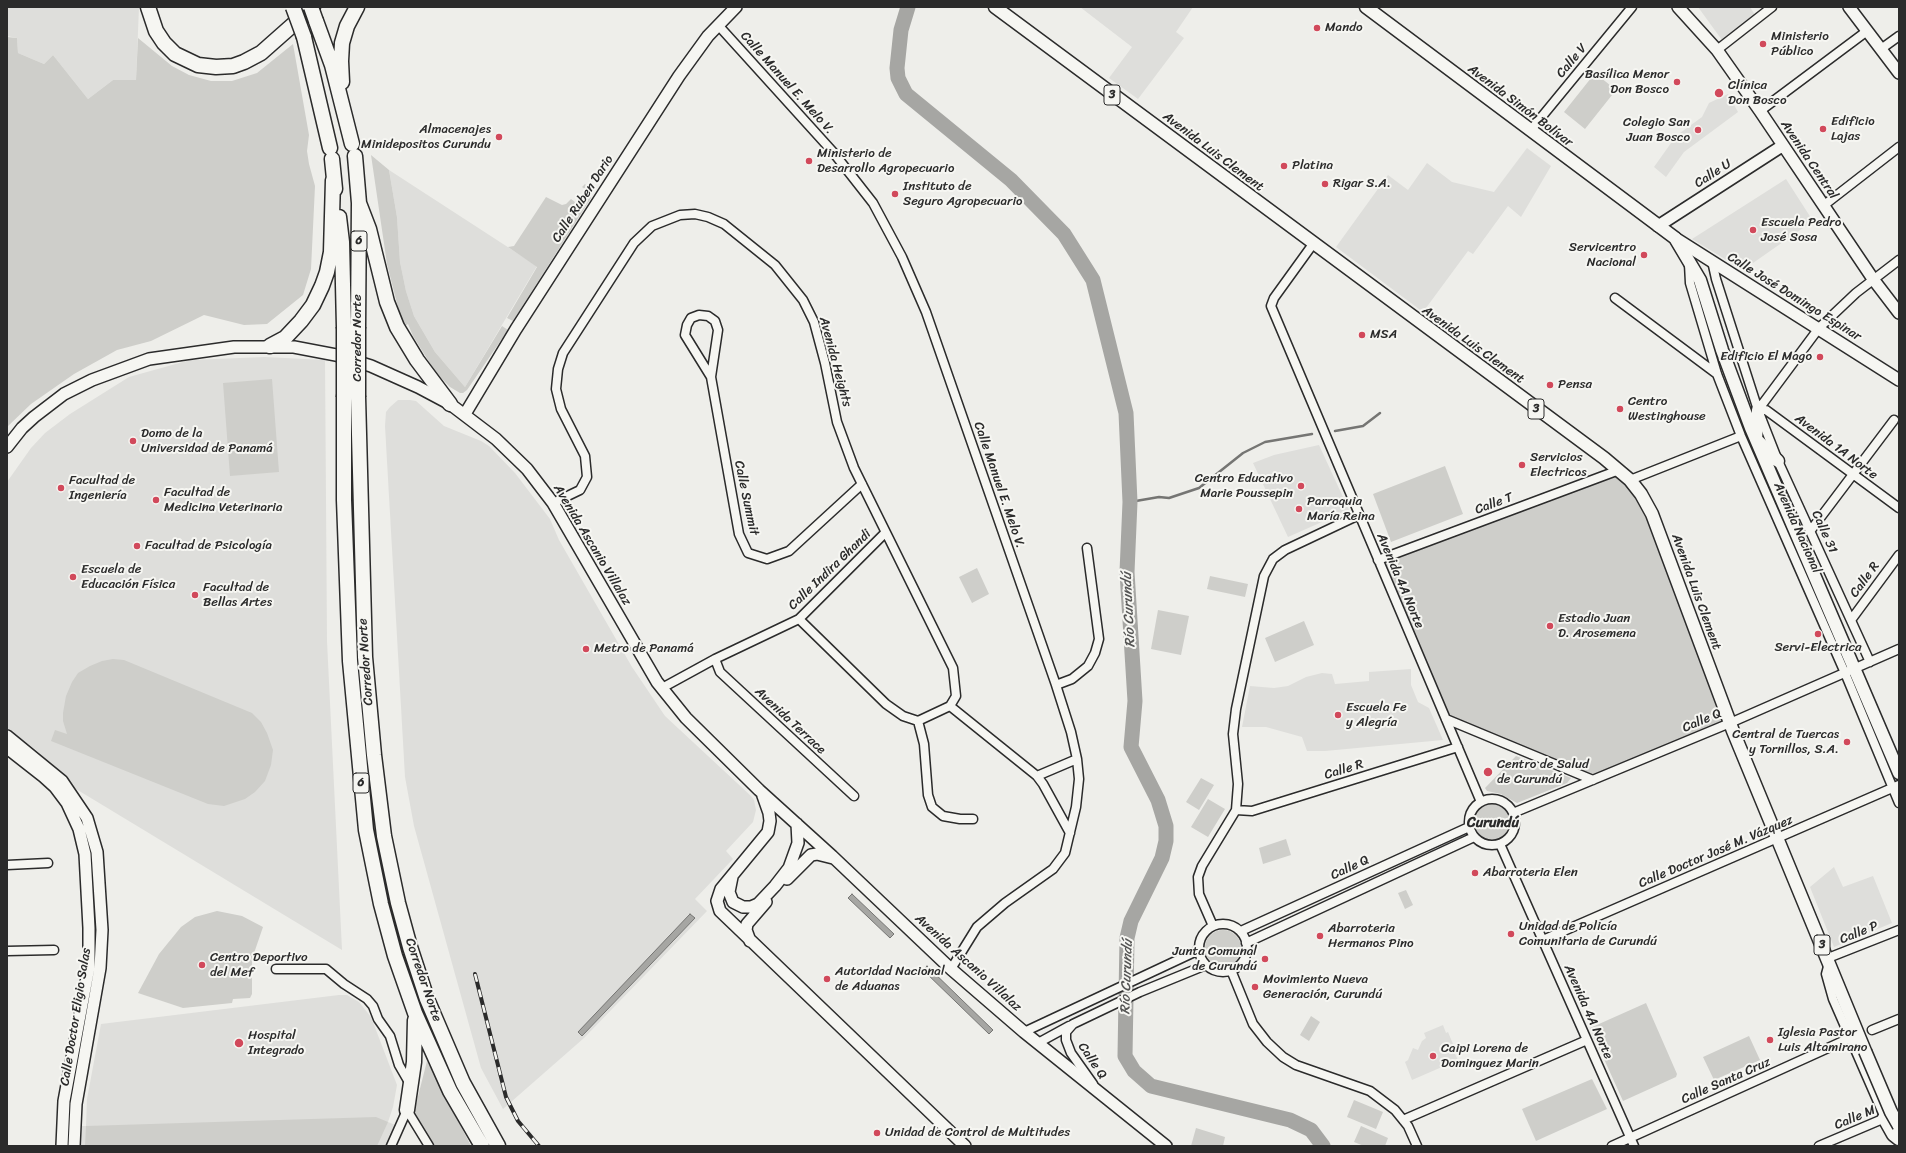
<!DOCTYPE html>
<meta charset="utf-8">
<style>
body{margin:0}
#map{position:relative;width:1906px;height:1153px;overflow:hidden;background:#eeeeea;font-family:Sriracha,sans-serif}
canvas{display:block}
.frame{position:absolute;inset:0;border:8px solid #2b2b2b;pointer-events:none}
</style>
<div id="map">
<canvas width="1906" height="1153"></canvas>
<div class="frame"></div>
</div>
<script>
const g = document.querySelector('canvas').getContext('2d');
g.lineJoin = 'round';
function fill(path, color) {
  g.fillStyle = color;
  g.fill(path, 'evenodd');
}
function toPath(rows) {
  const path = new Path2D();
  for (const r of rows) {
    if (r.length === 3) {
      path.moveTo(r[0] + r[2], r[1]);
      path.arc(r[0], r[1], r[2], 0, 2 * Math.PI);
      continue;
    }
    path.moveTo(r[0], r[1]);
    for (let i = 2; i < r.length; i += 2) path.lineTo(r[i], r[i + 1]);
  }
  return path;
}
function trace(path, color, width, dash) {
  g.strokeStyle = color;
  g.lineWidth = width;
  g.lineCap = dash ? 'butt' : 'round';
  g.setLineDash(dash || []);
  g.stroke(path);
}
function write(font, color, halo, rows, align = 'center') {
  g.font = font + ' Sriracha,sans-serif';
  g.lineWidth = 4;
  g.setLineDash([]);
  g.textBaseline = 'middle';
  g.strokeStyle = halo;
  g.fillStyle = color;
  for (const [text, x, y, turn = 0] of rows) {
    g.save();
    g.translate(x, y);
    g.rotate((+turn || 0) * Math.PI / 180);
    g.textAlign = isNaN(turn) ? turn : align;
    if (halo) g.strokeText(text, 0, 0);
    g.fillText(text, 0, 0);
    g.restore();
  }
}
const built = toPath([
 [7,7,139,7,136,81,113,80,88,99,53,55,44,64,18,53,17,38,7,36],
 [1080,7,1193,7,1176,32,1184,38,1138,99,1109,78,1132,47],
 [1698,7,1750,7,1755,15,1722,40],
 [1728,94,1738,112,1684,152,1666,177,1654,167,1676,136,1702,117,1709,103],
 [1527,148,1551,166,1521,217,1508,206,1473,254,1468,251,1423,312,1336,247,1388,175,1408,190,1427,163,1452,182,1494,192],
 [389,170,537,266,465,387,435,352,414,316,406,291,400,262,397,217],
 [1786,179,1813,221,1743,270,1692,239],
 [265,357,325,360,327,641,342,950,76,789,35,749,7,729,7,482,31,448,45,433,70,414,129,377,190,360],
 [398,400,410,400,416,401,444,426,481,441,489,446,515,473,550,519,559,540,632,667,665,716,751,796,754,800,756,810,753,822,726,851,733,859,695,899,707,911,584,1038,503,1109,481,1068,414,826,405,777,385,426,386,412,390,407],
 [1319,445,1349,510,1288,537,1253,463,1274,455],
 [1411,669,1411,685,1418,702,1429,708,1443,740,1325,751,1307,751,1302,737,1266,727,1242,727,1250,686,1274,688,1288,686,1306,677,1322,673,1332,674,1335,684,1369,681,1369,672],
 [1834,867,1843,887,1873,876,1892,923,1834,947,1810,887],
 [339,995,347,995,359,1002,371,1017,397,1085,393,1107,388,1122,400,1127,391,1146,74,1146,75,1126,86,1126,87,1099,101,1024],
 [1443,1025,1446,1033,1448,1032,1453,1044,1451,1046,1458,1060,1412,1080,1405,1062,1408,1060,1413,1048,1418,1050,1422,1041,1426,1038,1424,1033]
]);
const green = toPath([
 [7,37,17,38,18,53,44,64,53,55,88,99,113,80,136,80,138,38,172,66,189,75,211,81,232,81,257,73,293,44,309,135,307,151,309,164,315,186,311,269,303,295,267,324,244,325,204,315,151,341,117,350,74,374,31,404,7,427],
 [1595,73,1616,90,1585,129,1564,112],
 [371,155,389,170,397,217,400,262,406,291,414,316,435,352,465,387,502,326,508,330,467,390,463,393,460,393,450,387,436,373,413,336,408,324,403,327,387,264],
 [585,184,590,189,591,198,513,321,507,318,537,267,508,247,514,246,546,197,562,205,566,204,571,199,579,205,588,191,582,187],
 [272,379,279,472,230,476,223,383],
 [1445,466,1463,514,1391,542,1373,494],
 [1619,470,1641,494,1730,723,1593,780,1446,719,1378,560],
 [977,568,989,594,972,603,959,577],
 [1210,576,1248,584,1245,597,1207,589],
 [1158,610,1189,616,1181,655,1151,649],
 [1304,621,1314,645,1275,662,1265,638],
 [113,659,124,660,252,713,261,722,267,733,273,750,271,765,265,781,255,792,245,799,224,806,208,804,51,741,55,730,67,734,63,721,63,713,66,696,72,682,78,673,90,666,102,661],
 [1516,756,1571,778,1567,783,1517,803,1501,794,1487,791,1485,788],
 [1201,778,1214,785,1199,810,1186,802],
 [1492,822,23],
 [1208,799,1225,809,1208,837,1191,827],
 [1286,839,1291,855,1263,864,1259,848],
 [1406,890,1413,905,1405,909,1398,893],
 [217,911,242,916,263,927,252,959,252,994,250,998,233,999,232,1003,183,1008,138,993,159,954,181,927,195,917],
 [1223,948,18],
 [1646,1003,1677,1074,1676,1077,1623,1101,1590,1028],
 [1311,1016,1320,1022,1309,1041,1300,1035],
 [1749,1036,1760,1060,1714,1080,1703,1057],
 [427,1061,471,1146,434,1146,414,1112],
 [1592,1079,1607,1109,1536,1141,1522,1109],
 [1354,1100,1383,1112,1376,1129,1347,1117],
 [376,1117,388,1122,377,1146,85,1146,86,1126],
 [1361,1126,1388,1138,1385,1146,1364,1146,1354,1142],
 [1196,1128,1225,1137,1223,1146,1191,1146]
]);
const water = toPath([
 [852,894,894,934,890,938,848,898,852,894],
 [690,914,695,918,582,1036,578,1032,690,914],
 [927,966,993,1030,989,1034,923,970,927,966]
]);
const stream = toPath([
 [1335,431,1363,426,1380,413],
 [1130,502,1159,497,1169,498,1199,488,1243,453,1265,442,1312,434]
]);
const river = toPath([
 [908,7,901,30,897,68,898,78,906,94,1011,180,1064,234,1093,280,1126,413,1130,502,1127,572,1135,701,1131,747,1158,800,1166,826,1166,841,1162,858,1131,921,1127,938,1125,1056,1134,1071,1151,1086,1290,1120,1311,1130,1323,1146]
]);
const street = toPath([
 [718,25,833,152,873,203,902,257,926,312,1056,685,1071,732,1077,759,1079,779,1076,807,1065,853,1053,869,1005,903,977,927,951,969],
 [1881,49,1899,36],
 [1717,50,1772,7],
 [1760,111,1867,31],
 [1530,131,1632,7],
 [1823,206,1899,147],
 [1313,244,1274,298,1271,306,1481,802],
 [1712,261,1716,279,1758,410,1778,461,1870,662],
 [1689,264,1690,283,1717,374,1741,436,1845,673,1899,803],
 [1615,298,1717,374],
 [711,377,685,335,687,325,691,318,699,315,708,316,715,321,718,330,711,377,739,534,748,553,767,559,789,551,862,484],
 [1758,410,1819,328,1856,293,1899,260],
 [1758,410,1766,410,1899,508],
 [1630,480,1741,436],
 [553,503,580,490,587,477,585,456,561,409,556,389,558,369,563,353,634,243,652,226,680,215,695,214,708,217,724,224,775,265,803,300,814,322,825,363,837,422,854,468,953,668,956,696,950,706],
 [1811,530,1894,420],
 [1378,560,1619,470],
 [799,619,886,704,903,716,918,721,950,706],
 [1851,620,1899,555],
 [715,659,720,672,854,796],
 [1056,685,1072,679,1088,666,1095,653,1099,639,1087,548],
 [662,688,715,659,799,619,885,533],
 [950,706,1037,776,1043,784,1070,833],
 [1446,719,1593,780],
 [918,721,924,744,928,795,932,807,943,816,960,819,973,819],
 [1037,776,1077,759],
 [1492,822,23],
 [1236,810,1252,811,1458,747],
 [1513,813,1730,723,1899,649],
 [1500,844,1634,1146],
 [7,865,48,863],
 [1223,948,24],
 [1213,926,1199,894,1198,877,1202,866,1236,810,1238,784,1233,734,1236,709,1264,576,1273,559,1285,550,1359,515],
 [1241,931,1469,827],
 [1543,940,1899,785],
 [1246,943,1474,837],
 [7,951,54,950],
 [1828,958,1899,930],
 [1829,963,1826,974,1833,999,1885,1118],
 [276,969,326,969,344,984,367,999,373,1006,378,1019,390,1036,399,1065,410,1084],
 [1231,970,1253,1024,1267,1042,1283,1057,1296,1065,1370,1091,1395,1110,1408,1126,1417,1146],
 [1872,1030,1899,1019],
 [1024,1032,1199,950],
 [1038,1043,1069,1026],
 [1093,1084,1071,1053,1066,1040,1066,1032,1073,1024,1140,992,1206,965],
 [407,1110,429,1146],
 [1403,1120,1587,1040],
 [391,1146,407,1110],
 [1612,1146,1850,1038],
 [1819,1146,1885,1118,1888,1120]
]);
const secondary = toPath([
 [1678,7,1717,50,1760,111,1873,279,1899,313],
 [1849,7,1899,73],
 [1658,226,1782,146],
 [1675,238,1899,380],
 [465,414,516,329,679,76,708,36,736,7],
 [7,447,22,428,34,417,64,394,92,380,149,359,234,347,294,347,336,355,371,366,418,387,450,404,496,439,527,469,553,503,657,682,686,718,759,790,832,856,951,969,1024,1032,1166,1146],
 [7,736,62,781,87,818,97,852,102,930,100,968,76,1104,74,1146],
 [7,748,44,777,55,787,67,803,79,829,85,854,89,928,89,967,64,1101,62,1146],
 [763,796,769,813,770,821,768,832,721,889,717,901,720,911,965,1146],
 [732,877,729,892,733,902,743,907,751,907,758,904,775,886,789,868,798,843,797,824],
 [787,879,811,855,817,854,833,858],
 [750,941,746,930,747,924,766,902]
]);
const primary = toPath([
 [995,7,1604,458,1630,480,1641,494,1652,514,1733,731,1865,1051],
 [1366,7,1675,238,1700,280,1722,350,1751,428,1899,773],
 [1758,410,1756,439,1778,461]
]);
const highway = toPath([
 [148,7,156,31,164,43,175,54,198,65,216,67,233,66,244,62,261,53,313,7],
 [316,21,332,65,352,144],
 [304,37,330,148],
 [342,82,341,61,342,43,347,26,357,7],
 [355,156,359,203,358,327],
 [332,159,335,189],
 [359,203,369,229,387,302,397,327,417,360,450,404],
 [339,217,342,242,344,327],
 [270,346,285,338,301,321,313,305,322,286,327,272,331,252,333,180],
 [344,397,344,500,350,661,366,830,381,904,395,956,415,1013,450,1091,482,1146],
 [358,397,365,657,374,755,384,836,398,903,410,947,427,999,463,1083,498,1146],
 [407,1110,414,1062,415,1020],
 [1885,1118,1894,1134,1899,1138]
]);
const rail = toPath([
 [475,974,506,1097,518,1121,539,1146]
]);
const primaryBridge = toPath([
 [1865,1051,1891,1112,1899,1126]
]);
const highwayBridge = toPath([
 [293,7,304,37],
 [311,7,316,21],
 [344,327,344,397],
 [358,397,358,327]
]);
const markers = [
 [1317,28,4,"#d1495b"],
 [1763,44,4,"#d1495b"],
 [1677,82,4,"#d1495b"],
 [1719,93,5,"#d1495b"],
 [1823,129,4,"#d1495b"],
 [1698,130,4,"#d1495b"],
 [499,137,4,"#d1495b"],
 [809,161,4,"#d1495b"],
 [1284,166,4,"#d1495b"],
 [1325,184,4,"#d1495b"],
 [895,194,4,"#d1495b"],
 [1753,230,4,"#d1495b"],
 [1644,255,4,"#d1495b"],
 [1362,335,4,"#d1495b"],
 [1820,357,4,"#d1495b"],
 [1550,385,4,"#d1495b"],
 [1620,409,4,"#d1495b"],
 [133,441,4,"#d1495b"],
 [1522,465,4,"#d1495b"],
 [1301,486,4,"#d1495b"],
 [61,488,4,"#d1495b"],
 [156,500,4,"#d1495b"],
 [1299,509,4,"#d1495b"],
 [137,546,4,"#d1495b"],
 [73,577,4,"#d1495b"],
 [195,595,4,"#d1495b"],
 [1550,626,4,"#d1495b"],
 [1818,634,4,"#d1495b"],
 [586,649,4,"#d1495b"],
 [1338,715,4,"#d1495b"],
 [1847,742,4,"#d1495b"],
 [1488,772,5,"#d1495b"],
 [1475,873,4,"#d1495b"],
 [1511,934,4,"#d1495b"],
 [1320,936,4,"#d1495b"],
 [1265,959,4,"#d1495b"],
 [202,965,4,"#d1495b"],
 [827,979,4,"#d1495b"],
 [1255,987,4,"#d1495b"],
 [1770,1040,4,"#d1495b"],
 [239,1043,5,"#d1495b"],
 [1433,1056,4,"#d1495b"],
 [877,1133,4,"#d1495b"]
];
const shields = [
 [1112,95,16],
 [359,241,16],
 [1536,409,16],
 [361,783,16],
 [1822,945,16]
];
const shieldNames = [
 ["3",1112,95],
 ["6",359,241],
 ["3",1536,409],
 ["6",361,783],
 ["3",1822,945]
];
const poiNames = [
 ["Mando",1325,28],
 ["Ministerio",1771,37],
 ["Público",1771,52],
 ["Basílica Menor",1669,75,"right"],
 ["Don Bosco",1669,90,"right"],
 ["Clínica",1728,86],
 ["Don Bosco",1728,101],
 ["Edificio",1831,122],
 ["Lajas",1831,137],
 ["Colegio San",1690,123,"right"],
 ["Juan Bosco",1690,138,"right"],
 ["Almacenajes",491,130,"right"],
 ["Minidepositos Curundu",491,145,"right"],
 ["Ministerio de",817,154],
 ["Desarrollo Agropecuario",817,169],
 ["Platina",1292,166],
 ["Rigar S.A.",1333,184],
 ["Instituto de",903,187],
 ["Seguro Agropecuario",903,202],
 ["Escuela Pedro",1761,223],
 ["José Sosa",1761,238],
 ["Servicentro",1636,248,"right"],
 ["Nacional",1636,263,"right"],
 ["MSA",1370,335],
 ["Edificio El Mago",1812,357,"right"],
 ["Pensa",1558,385],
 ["Centro",1628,402],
 ["Westinghouse",1628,417],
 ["Domo de la",141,434],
 ["Universidad de Panamá",141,449],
 ["Servicios",1530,458],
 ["Electricos",1530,473],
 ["Centro Educativo",1293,479,"right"],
 ["Marie Poussepin",1293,494,"right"],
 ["Facultad de",69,481],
 ["Ingeniería",69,496],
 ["Facultad de",164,493],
 ["Medicina Veterinaria",164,508],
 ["Parroquia",1307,502],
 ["María Reina",1307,517],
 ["Facultad de Psicología",145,546],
 ["Escuela de",81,570],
 ["Educación Física",81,585],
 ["Facultad de",203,588],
 ["Bellas Artes",203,603],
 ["Estadio Juan",1558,619],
 ["D. Arosemena",1558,634],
 ["Servi-Electrica",1818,648,"center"],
 ["Metro de Panamá",594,649],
 ["Escuela Fe",1346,708],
 ["y Alegría",1346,723],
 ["Central de Tuercas",1839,735,"right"],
 ["y Tornillos, S.A.",1839,750,"right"],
 ["Centro de Salud",1497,765],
 ["de Curundú",1497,780],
 ["Abarroteria Elen",1483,873],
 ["Unidad de Policía",1519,927],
 ["Comunitaria de Curundú",1519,942],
 ["Abarroteria",1328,929],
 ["Hermanos Pino",1328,944],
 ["Junta Comunal",1257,952,"right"],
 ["de Curundú",1257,967,"right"],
 ["Centro Deportivo",210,958],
 ["del Mef",210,973],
 ["Autoridad Nacional",835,972],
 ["de Aduanas",835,987],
 ["Movimiento Nueva",1263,980],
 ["Generación, Curundú",1263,995],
 ["Iglesia Pastor",1778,1033],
 ["Luis Altamirano",1778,1048],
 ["Hospital",248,1036],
 ["Integrado",248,1051],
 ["Caipi Lorena de",1441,1049],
 ["Dominguez Marin",1441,1064],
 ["Unidad de Control de Multitudes",885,1133]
];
const streetNames = [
 ["Calle V",1572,61,-50],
 ["Calle Manuel E. Melo V.",787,83,48],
 ["Avenida Simón Bolívar",1520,106,37],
 ["Avenida Luis Clement",1213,152,37],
 ["Avenida Central",1809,160,56],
 ["Calle U",1713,174,-33],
 ["Calle Ruben Dario",583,199,-57],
 ["Calle José Domingo Espinar",1794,297,32],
 ["Corredor Norte",358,338,-90],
 ["Avenida Luis Clement",1473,345,36],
 ["Avenida Heights",835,362,75],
 ["Avenida 1A Norte",1836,447,37],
 ["Calle Manuel E. Melo V.",999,485,71],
 ["Calle Summit",746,498,78],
 ["Calle T",1494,504,-20],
 ["Avenida Nacional",1797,528,66],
 ["Calle 31",1824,532,66],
 ["Avenida Ascanio Villalaz",592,545,59],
 ["Calle Indira Ghandi",830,570,-44],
 ["Calle R",1865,580,-54],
 ["Avenida 4A Norte",1400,581,67],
 ["Avenida Luis Clement",1696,592,70],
 ["Corredor Norte",366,662,-94],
 ["Avenida Terrace",790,721,43],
 ["Calle Q",1702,721,-23],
 ["Calle R",1344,770,-17],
 ["Calle Doctor José M. Vázquez",1716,852,-23],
 ["Calle Q",1350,868,-25],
 ["Calle P",1859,933,-22],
 ["Avenida Ascanio Villalaz",968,963,42],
 ["Corredor Norte",423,980,71],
 ["Avenida 4A Norte",1588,1012,66],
 ["Calle Doctor Eligio Salas",76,1017,-81],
 ["Calle Q",1092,1061,56],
 ["Calle Santa Cruz",1726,1081,-24],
 ["Calle M",1855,1118,-23]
];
const waterNames = [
 ["Río Curundú",1129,610,-93],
 ["Río Curundú",1127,977,-88]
];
const neighbourhoodNames = [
 ["Curundú",1493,823]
];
fill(built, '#dededb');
fill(green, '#cececa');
fill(water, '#a6a6a3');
trace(water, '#757573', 1);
trace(stream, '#757573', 2.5);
trace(river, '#a6a6a3', 15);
trace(street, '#2b2b2b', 11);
trace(secondary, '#2b2b2b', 14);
trace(primary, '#2b2b2b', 15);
trace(highway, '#2b2b2b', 17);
trace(street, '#f6f6f2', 8);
trace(secondary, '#f6f6f2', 11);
trace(primary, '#f6f6f2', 12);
trace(highway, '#f6f6f2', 14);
trace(rail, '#2b2b2b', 4);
trace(rail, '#f6f6f2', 2.5, [8]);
trace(primaryBridge, '#2b2b2b', 15, []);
trace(highwayBridge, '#2b2b2b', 17, []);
trace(primaryBridge, '#f6f6f2', 12);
trace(highwayBridge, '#f6f6f2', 14);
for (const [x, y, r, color] of markers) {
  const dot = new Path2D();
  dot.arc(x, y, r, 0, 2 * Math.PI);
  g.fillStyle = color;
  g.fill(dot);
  trace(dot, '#f6f6f2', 1.5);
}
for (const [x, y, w] of shields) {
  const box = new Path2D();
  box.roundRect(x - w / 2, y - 10, w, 20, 3);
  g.fillStyle = '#f6f6f2';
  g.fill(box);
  trace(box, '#2b2b2b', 1);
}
write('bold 12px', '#2b2b2b', null, shieldNames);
write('13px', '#2b2b2b', '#f6f6f2', poiNames, 'left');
write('13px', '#2b2b2b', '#f6f6f2', streetNames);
write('italic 14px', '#565655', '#f6f6f2', waterNames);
write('bold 14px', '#2b2b2b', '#f6f6f2', neighbourhoodNames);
</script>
